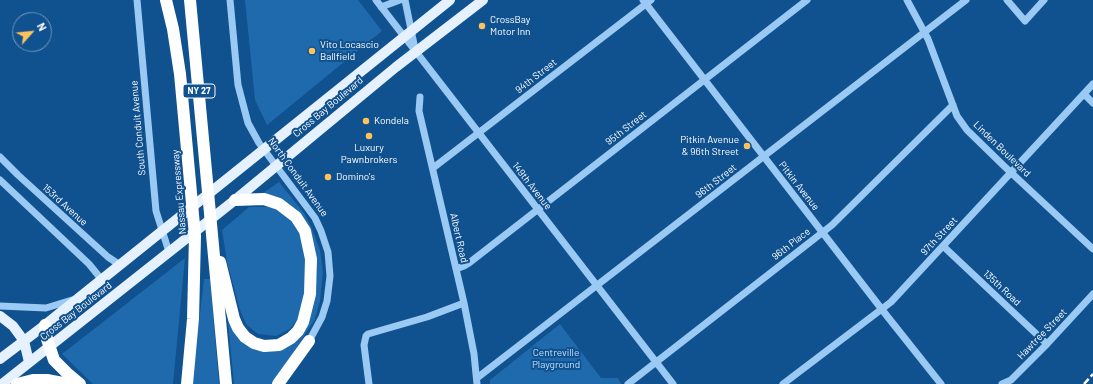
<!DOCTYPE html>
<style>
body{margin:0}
#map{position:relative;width:1093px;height:384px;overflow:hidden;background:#10518f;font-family:Barlow,sans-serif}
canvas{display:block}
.north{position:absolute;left:12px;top:12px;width:40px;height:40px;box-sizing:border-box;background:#10518f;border:1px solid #7097bc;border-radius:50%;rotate:63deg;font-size:11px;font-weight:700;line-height:16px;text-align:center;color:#fff}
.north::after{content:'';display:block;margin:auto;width:14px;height:18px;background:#ffc35b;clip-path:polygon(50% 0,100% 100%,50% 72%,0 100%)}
</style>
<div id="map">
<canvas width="1093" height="384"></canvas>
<div class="north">N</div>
</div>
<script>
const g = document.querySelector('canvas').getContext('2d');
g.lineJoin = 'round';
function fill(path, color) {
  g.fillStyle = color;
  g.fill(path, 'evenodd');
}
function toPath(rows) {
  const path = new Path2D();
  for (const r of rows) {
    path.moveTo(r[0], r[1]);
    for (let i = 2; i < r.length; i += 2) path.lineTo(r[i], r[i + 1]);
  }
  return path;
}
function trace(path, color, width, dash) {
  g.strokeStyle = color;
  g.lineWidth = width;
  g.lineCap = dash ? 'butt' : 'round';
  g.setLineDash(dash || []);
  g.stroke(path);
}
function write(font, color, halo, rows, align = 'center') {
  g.font = font + ' Barlow,sans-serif';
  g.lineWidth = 4;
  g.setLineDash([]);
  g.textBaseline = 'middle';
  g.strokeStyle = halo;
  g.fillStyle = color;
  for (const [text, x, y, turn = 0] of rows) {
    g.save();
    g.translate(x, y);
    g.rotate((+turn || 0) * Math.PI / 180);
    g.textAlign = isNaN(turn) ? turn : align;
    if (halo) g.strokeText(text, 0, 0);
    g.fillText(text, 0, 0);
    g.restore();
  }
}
const green = toPath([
 [245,0,358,0,382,31,267,125,255,100],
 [279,182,304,213,311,226,320,250,323,272,320,301,315,319,273,384,234,384,228,322,231,321,233,329,279,351,293,344,307,327,314,300,317,272,315,251,301,215,289,204,278,198,260,195],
 [249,207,273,207,293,220,303,236,308,272,305,295,299,317,290,329,276,336,258,334,246,324,240,310,227,262,222,230],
 [185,258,173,384,93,384,62,354],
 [204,279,210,279,219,384,192,384],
 [560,324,601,378,618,378,621,384,490,384,490,380]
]);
const minor = toPath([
 [137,0,156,211,169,252],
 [230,0,238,85,248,123,259,143,315,218,321,231,328,252,330,276,327,301,322,317,308,343],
 [376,0,673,384],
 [405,0,415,49],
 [643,0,887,316,941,384],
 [907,0,928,39,957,116,967,130,1005,167,1093,249],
 [1007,0,1025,21,1044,0],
 [381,7,400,0],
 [1084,94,1093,103],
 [420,97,419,111,464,303,474,354,477,384],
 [0,157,18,175,108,257,120,265],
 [433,168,651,0],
 [0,180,89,264,102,280],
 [943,246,1047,344],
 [456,269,464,266,469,263,807,0],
 [0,306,46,308,72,300],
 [477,378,966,0],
 [369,384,364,345,366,336,368,334,427,317,464,303],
 [628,384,832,225,953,105],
 [783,384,891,302,1093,84],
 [1002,384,1011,380,1047,344,1093,294]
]);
const major = toPath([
 [0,316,13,326,24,341,29,362],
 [0,359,45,325,450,0],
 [2,384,235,200,396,67,483,0]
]);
const highway = toPath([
 [166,0,173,29,180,74,195,236,193,319,187,384],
 [190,0,226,384],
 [220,262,234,319,238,328,245,337,254,343,264,346,279,345,291,338,298,331,303,322,310,294,311,259,305,231,296,217,279,204,264,199,235,200],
 [45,325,47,339,54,360,67,373,80,384],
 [17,384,33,380,47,380,68,384],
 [278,384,309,341]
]);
const rail = toPath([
 [1084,384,1093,374]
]);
const markers = [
 [482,26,4,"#ffc35b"],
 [312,51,4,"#ffc35b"],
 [366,121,4,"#ffc35b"],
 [369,136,4,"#ffc35b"],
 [747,146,4,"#ffc35b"],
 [328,177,4,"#ffc35b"]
];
const shields = [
 [199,91,32]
];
const shieldNames = [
 ["NY 27",199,91]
];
const poiNames = [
 ["CrossBay",490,20],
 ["Motor Inn",490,32],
 ["Vito Locascio",320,45],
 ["Ballfield",320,57],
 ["Kondela",374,121],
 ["Pitkin Avenue",739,140,"right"],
 ["& 96th Street",739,152,"right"],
 ["Luxury",369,148,"center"],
 ["Pawnbrokers",369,160,"center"],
 ["Domino's",336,177]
];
const streetNames = [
 ["94th Street",536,76,-38],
 ["Cross Bay Boulevard",328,107,-40],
 ["South Conduit Avenue",138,128,-95],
 ["95th Street",626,128,-38],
 ["Linden Boulevard",1002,149,44],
 ["North Conduit Avenue",298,177,54],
 ["96th Street",716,181,-38],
 ["149th Avenue",532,186,52],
 ["Pitkin Avenue",799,186,52],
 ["Nassau Expressway",179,192,-95],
 ["153rd Avenue",65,205,42],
 ["97th Street",939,236,-47],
 ["Albert Road",459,238,77],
 ["96th Place",791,244,-38],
 ["135th Road",1002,288,43],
 ["Cross Bay Boulevard",76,311,-38],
 ["Hawtree Street",1042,334,-46]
];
const parkNames = [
 ["Centreville",556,353],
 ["Playground",556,365]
];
fill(green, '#1e6aad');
trace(minor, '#9ac9f3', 7);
trace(major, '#e5f1ff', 10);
trace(highway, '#fff', 12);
trace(rail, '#fff', 2.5, [7, 3]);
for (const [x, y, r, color] of markers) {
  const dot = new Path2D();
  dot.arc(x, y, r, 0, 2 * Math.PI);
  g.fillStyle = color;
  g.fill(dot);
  trace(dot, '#10518f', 1.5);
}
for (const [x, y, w] of shields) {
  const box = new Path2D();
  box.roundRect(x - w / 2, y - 7, w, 14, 3);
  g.fillStyle = '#10518f';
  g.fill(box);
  trace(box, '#fff', 1);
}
write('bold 9px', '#fff', null, shieldNames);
write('10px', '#fff', '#10518f', poiNames, 'left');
write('10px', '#fff', '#10518f', streetNames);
write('10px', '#c1e1fd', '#10518f', parkNames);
</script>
